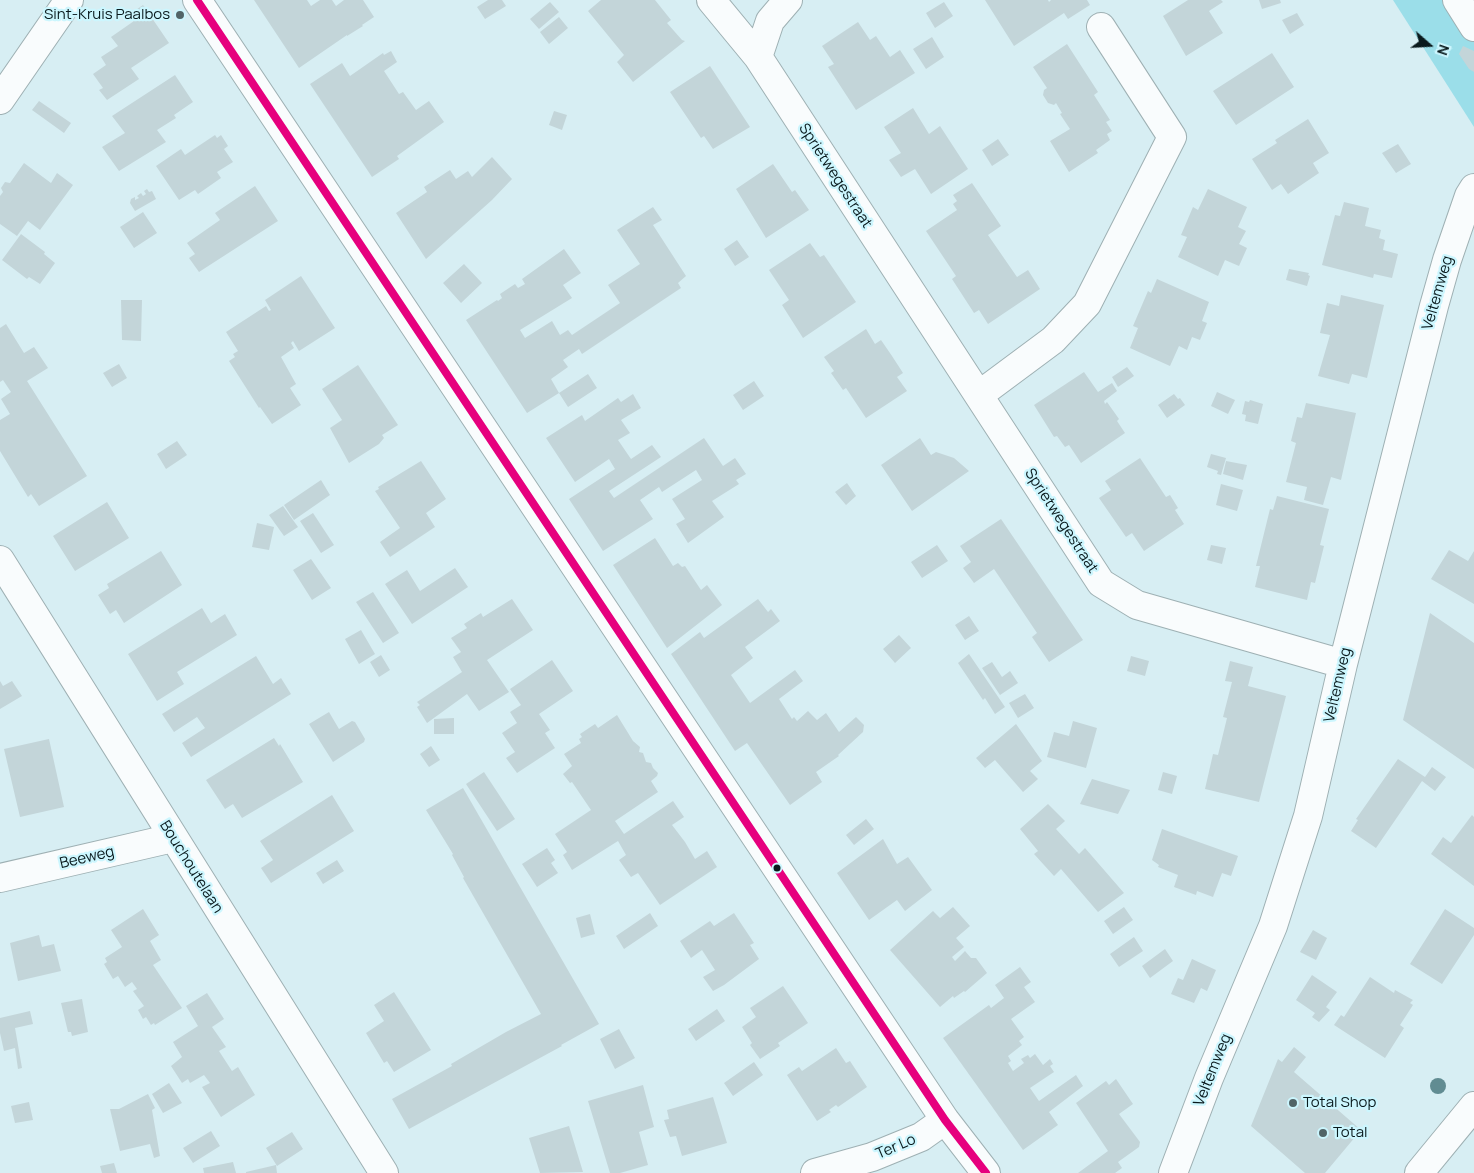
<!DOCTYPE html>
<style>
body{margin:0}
#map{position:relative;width:1474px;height:1173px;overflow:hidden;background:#d7eef3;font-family:Manrope,sans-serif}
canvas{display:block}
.north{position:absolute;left:1404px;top:20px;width:50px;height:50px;-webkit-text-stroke:4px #ccf6fe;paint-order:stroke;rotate:109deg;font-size:14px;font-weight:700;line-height:20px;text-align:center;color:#09191c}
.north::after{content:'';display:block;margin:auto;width:18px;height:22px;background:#09191c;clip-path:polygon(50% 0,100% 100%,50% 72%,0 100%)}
</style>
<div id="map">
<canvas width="1474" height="1173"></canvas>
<div class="north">N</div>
</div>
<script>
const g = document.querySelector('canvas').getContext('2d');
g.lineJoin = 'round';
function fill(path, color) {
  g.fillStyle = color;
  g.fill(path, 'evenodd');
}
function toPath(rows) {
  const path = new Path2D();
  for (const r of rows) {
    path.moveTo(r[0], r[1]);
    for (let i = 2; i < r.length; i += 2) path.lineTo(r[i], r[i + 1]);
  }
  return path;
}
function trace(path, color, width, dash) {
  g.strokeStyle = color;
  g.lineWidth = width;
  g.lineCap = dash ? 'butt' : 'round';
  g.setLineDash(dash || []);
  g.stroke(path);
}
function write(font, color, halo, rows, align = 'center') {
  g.font = font + ' Manrope,sans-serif';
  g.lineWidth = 4.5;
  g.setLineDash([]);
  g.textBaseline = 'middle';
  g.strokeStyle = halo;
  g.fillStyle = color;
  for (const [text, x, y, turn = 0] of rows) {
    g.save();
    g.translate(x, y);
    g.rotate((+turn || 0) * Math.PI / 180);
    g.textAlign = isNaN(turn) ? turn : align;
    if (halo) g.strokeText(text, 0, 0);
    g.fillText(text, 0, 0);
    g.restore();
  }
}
const green = toPath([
 [1393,0,1474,0,1474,127]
]);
const building = toPath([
 [254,0,307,0,311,6,320,0,332,0,336,6,344,0,363,0,374,17,362,25,363,26,347,36,347,35,299,68],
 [488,0,502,0,506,6,485,19,477,7],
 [601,0,655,0,671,20,667,23,682,40,685,41,633,82,617,62,624,55,588,11],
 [985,0,1048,0,1049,2,1051,0,1087,0,1090,5,1068,19,1064,13,1014,46],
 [1188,0,1221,0,1223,2,1209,11,1223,33,1186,56,1163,16],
 [1259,0,1280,0,1281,3,1262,9],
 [550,2,559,12,539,29,530,19],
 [944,2,953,16,935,28,926,13],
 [143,5,169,43,131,68,139,79,107,100,99,90,103,88,93,74,106,65,101,57,118,46,111,37,134,21,130,14],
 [1297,13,1304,25,1290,34,1282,20],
 [559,17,568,28,549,44,540,32],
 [858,22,870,40,876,36,890,57,900,50,915,73,856,110,828,67,834,64,822,46],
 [932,37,944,57,926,69,913,49],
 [1067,44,1098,92,1094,95,1110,120,1106,122,1112,131,1107,134,1110,140,1096,150,1098,153,1069,172,1050,141,1070,129,1060,114,1062,113,1056,103,1054,105,1048,103,1043,95,1044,90,1047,88,1033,67],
 [1463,46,1474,51,1474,72,1469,69,1459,54],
 [391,51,397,62,384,71,399,94,403,92,416,110,429,101,444,122,397,156,399,159,372,177,310,84,342,63,350,76,383,53,384,55],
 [1272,53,1294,87,1236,125,1213,91],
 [710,66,750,127,713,149,704,136,701,138,670,92],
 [175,75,193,102,174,115,176,118,157,130,166,142,119,171,102,147,125,133,112,116],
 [39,101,71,123,64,133,32,110],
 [913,108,929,134,940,126,968,169,931,194,915,169,901,177,889,160,901,153,884,127],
 [554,111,567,115,562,130,549,125],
 [1308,119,1329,153,1313,163,1319,173,1288,194,1281,184,1272,190,1252,159,1277,143,1275,140],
 [215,135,217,138,221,135,228,146,224,149,233,162,217,172,221,178,198,194,195,190,179,200,156,166,181,149,185,155],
 [998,139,1009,155,992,166,982,150],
 [1398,144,1411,164,1396,173,1382,153],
 [492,157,512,179,492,200,426,259,396,213,427,192,424,187,450,170,456,179,468,171,472,177],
 [24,163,51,183,57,173,73,185,40,230,28,221,17,236,0,224,0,196,3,192,1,188,5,182,10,183],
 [773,164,792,192,795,190,809,210,766,238,736,189],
 [972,183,1001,226,988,235,1017,277,1028,270,1040,289,988,324,979,310,974,313,952,279,956,276,926,231,957,210,953,204,957,201,953,195],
 [255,186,278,221,199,272,189,258,195,254,187,243,220,220,215,213],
 [147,189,149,192,152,191,156,199,135,211,130,203,131,199,135,197,135,200,139,198,137,196,141,193,143,196,146,194,144,191],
 [1208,189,1247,207,1238,227,1246,231,1239,244,1247,248,1239,266,1225,260,1218,276,1178,257,1187,237,1181,235,1193,207,1198,210],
 [1344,202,1369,208,1365,226,1381,230,1379,238,1385,240,1383,250,1398,254,1392,278,1374,274,1373,278,1322,265,1335,215,1340,216],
 [653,207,662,220,653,225,686,276,678,283,681,288,582,354,579,349,563,360,568,367,551,379,559,393,527,413,466,320,497,300,498,301,502,298,500,294,515,284,518,288,525,284,522,279,564,249,581,273,563,285,572,298,520,330,525,338,552,321,560,335,568,330,572,335,620,303,608,285,640,264,617,230],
 [143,212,157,233,134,248,120,227],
 [21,234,45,252,44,254,55,263,40,284,29,277,27,279,2,260],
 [737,240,749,257,735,266,724,249],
 [810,243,820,257,824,255,856,302,803,338,782,305,789,300,769,270],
 [464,264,482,283,461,303,443,283],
 [1289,269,1309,273,1308,275,1310,276,1307,286,1286,280],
 [301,276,335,328,299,351,293,341,291,343,294,348,281,357,296,384,290,388,301,405,272,424,260,407,259,408,229,361,235,357,233,354,238,351,226,332,266,306,269,311,271,310,265,300],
 [1157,279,1209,302,1202,321,1207,323,1200,340,1192,337,1187,350,1179,346,1170,366,1130,348,1138,328,1133,326,1148,291,1151,293],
 [1341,295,1384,305,1367,378,1352,374,1349,384,1318,376,1330,335,1320,333,1327,303,1339,306],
 [121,300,142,300,141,341,122,340],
 [6,324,24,353,34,347,48,368,27,381,87,476,39,506,31,494,28,497,0,451,0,420,10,414,1,399,11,392,3,380,0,382,0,328],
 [866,329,875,344,881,340,892,356,903,373,897,377,907,391,866,418,846,388,843,390,831,373,834,371,824,357],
 [119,364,127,378,112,387,103,373],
 [358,365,398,425,382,435,384,438,379,444,349,463,330,428,342,420,322,389],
 [1127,367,1134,376,1118,387,1112,377],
 [1084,372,1098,392,1112,383,1117,391,1104,401,1105,404,1107,402,1119,419,1117,421,1125,433,1081,463,1069,445,1065,447,1057,436,1054,437,1034,405],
 [588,374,597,388,568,407,559,393],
 [754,381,764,396,743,410,733,395],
 [1217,392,1235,400,1228,414,1211,406],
 [633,394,641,408,621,420,630,433,618,440,631,459,652,445,661,457,609,491,614,498,704,438,723,466,735,458,746,474,736,480,739,484,712,501,724,517,688,543,676,524,685,519,672,499,702,480,696,470,662,492,659,487,640,500,653,519,603,551,569,499,615,469,609,459,575,482,546,438,582,415,585,421,618,398,621,402],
 [1174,394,1178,399,1180,398,1185,405,1167,418,1158,405],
 [1250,400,1263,404,1258,424,1245,421,1246,415,1242,414,1245,401,1249,402],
 [1306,403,1356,413,1341,480,1331,477,1323,505,1304,500,1307,487,1286,482,1296,443,1291,441,1297,417,1302,418],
 [920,438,931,455,936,452,954,458,969,471,912,511,881,465],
 [177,441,187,455,166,469,157,454],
 [1211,454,1226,458,1221,475,1217,474,1218,471,1207,467],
 [1140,458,1166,497,1170,495,1178,508,1175,510,1184,524,1144,551,1132,533,1126,537,1099,498,1111,490,1105,481],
 [421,461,446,499,426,513,435,527,390,557,380,542,400,528,375,491,379,489,378,487],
 [1226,461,1247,465,1243,480,1223,474],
 [321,480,330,495,294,520,284,505],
 [847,483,856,496,846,505,835,492],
 [1221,484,1243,490,1237,511,1216,505],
 [1277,496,1329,509,1320,545,1324,546,1315,583,1311,582,1307,600,1255,587,1260,566,1256,566,1270,509,1273,510],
 [107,502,129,538,75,571,53,536],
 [283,506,298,527,284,536,269,515],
 [313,513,334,545,321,553,300,521],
 [1001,519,1083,640,1049,662,1032,637,1037,633,994,569,974,583,963,568,971,562,960,546],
 [257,523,274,527,269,550,252,547],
 [655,538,673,566,678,563,682,567,685,566,701,590,707,585,722,605,667,648,613,565],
 [937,545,948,561,922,578,911,562],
 [1211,545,1226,548,1222,564,1207,560],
 [1449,550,1468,561,1474,551,1474,604,1431,579],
 [161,551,182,585,124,623,116,610,110,614,98,595,109,588,107,584],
 [311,559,331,588,312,600,293,570],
 [455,568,468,587,412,624,385,584,407,570,420,591],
 [373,592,399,633,383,643,356,602],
 [512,599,533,630,487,660,509,692,479,711,467,694,427,723,417,707,420,705,417,702,462,672,453,657,461,652,451,638,467,628,464,624,481,613,483,617],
 [758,599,768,612,771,609,780,621,745,647,753,658,731,675,750,703,795,670,803,681,779,699,792,719,794,717,797,721,808,711,817,720,826,713,839,732,856,717,864,725,863,732,838,755,839,756,816,772,822,782,790,805,747,743,735,751,671,654,700,632,704,638],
 [202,608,211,623,225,614,237,635,177,672,184,684,157,701,128,654],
 [1430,613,1474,643,1474,769,1403,720],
 [969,616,979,631,965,640,955,625],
 [361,630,375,654,359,664,345,639],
 [899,635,911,648,895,663,883,649],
 [969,654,1005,707,995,714,985,698,983,700,958,663],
 [381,655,390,670,379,677,370,662],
 [256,656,273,684,281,678,291,694,191,757,182,743,205,728,197,717,174,732,162,714],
 [1131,656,1149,661,1145,676,1127,671],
 [552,660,573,691,539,714,550,730,545,733,555,748,517,773,506,758,515,752,502,733,517,723,510,712,521,705,510,689],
 [1230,661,1253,667,1248,686,1286,696,1259,802,1205,789,1213,754,1218,755,1227,718,1223,717,1232,682,1225,681],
 [992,662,1002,677,1010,671,1018,683,1000,695,982,668],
 [0,681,3,686,12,681,22,696,0,709],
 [1025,694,1034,708,1018,718,1009,703],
 [329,712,339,729,352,721,355,722,365,739,364,742,333,762,309,724],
 [617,715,633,741,640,747,639,752,643,753,646,762,651,763,653,768,658,773,657,776,651,781,658,792,615,821,624,834,673,801,684,817,672,825,685,842,695,859,707,851,717,867,660,905,638,873,631,877,619,860,626,855,618,841,572,870,563,855,567,852,555,834,591,810,572,782,570,783,563,774,572,766,564,754,581,743,579,739,582,737,580,734,595,724,598,728],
 [454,718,454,734,434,734,434,719],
 [1073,721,1097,728,1086,768,1047,757,1054,732,1069,736],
 [1016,724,1042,761,1030,771,1038,779,1023,792,995,760,985,768,976,758],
 [274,738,279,746,280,744,303,782,242,818,233,804,225,809,206,780],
 [49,739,64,807,20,817,4,749],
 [431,746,440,760,429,767,420,754],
 [1398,759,1425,777,1432,767,1446,777,1435,791,1422,781,1376,848,1351,831,1358,820,1356,819],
 [484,772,515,819,497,831,466,784],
 [1163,772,1177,776,1172,794,1158,790],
 [1092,779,1130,790,1118,814,1080,804],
 [463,788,599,1024,561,1045,562,1046,409,1129,392,1099,452,1066,451,1064,506,1032,541,1014,463,878,464,877,452,855,453,854,426,810],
 [332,795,354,831,271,883,261,868,273,860,260,841],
 [1048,804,1065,821,1056,829,1079,854,1085,848,1124,893,1098,912,1061,869,1054,876,1034,854,1038,851,1020,829],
 [1472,815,1474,817,1474,886,1431,854,1443,837,1451,843],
 [866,819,874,829,854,845,846,835],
 [1162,829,1238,856,1231,876,1222,873,1213,897,1197,891,1196,895,1174,887,1178,875,1158,867,1159,865,1152,860],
 [883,839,897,864,908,857,932,890,905,911,897,900,869,920,837,873],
 [547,848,555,860,551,863,558,873,537,887,522,864],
 [337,860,344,871,323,884,316,873],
 [953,907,970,926,956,938,964,947,952,957,955,961,965,951,971,958,976,958,987,973,965,992,964,991,954,998,953,996,940,1007,890,950,933,911,940,918],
 [1124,907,1133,920,1113,934,1104,921],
 [143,909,159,935,150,941,161,960,153,965,182,1008,155,1025,154,1023,151,1025,146,1017,143,1019,138,1010,144,1006,133,991,137,989,132,982,125,987,118,976,113,979,104,964,107,962,105,958,122,947,111,930],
 [1445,909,1474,928,1474,935,1442,984,1410,964],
 [650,913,658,926,624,949,616,936],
 [734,913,754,943,750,945,759,959,724,985,713,991,703,977,715,970,702,950,691,958,680,941,710,921,714,926],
 [590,914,595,934,581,938,576,918],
 [1313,930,1327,938,1316,960,1300,952],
 [39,935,42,947,54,944,61,971,18,981,10,943],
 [1134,937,1143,951,1119,967,1110,954],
 [1165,949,1173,961,1150,978,1142,966],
 [1192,959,1216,970,1207,991,1201,988,1194,1003,1171,994,1178,978,1183,980],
 [1020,967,1031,982,1024,987,1035,1002,1011,1019,1024,1037,1019,1041,1022,1045,1008,1056,1011,1061,1008,1063,1013,1071,1024,1063,1021,1059,1028,1055,1030,1058,1035,1054,1043,1065,1050,1059,1053,1064,1050,1066,1054,1072,1030,1088,1039,1101,1076,1075,1083,1086,1049,1112,1058,1125,1023,1150,943,1038,989,1005,991,1008,1004,998,995,985],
 [1312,975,1337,992,1326,1007,1330,1010,1319,1022,1312,1017,1315,1013,1296,1000],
 [1370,977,1394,993,1395,990,1413,1000,1410,1003,1413,1005,1400,1025,1404,1028,1385,1058,1334,1025,1341,1015,1344,1017],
 [783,986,808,1023,778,1043,780,1046,760,1059,750,1045,752,1043,742,1027,756,1017,750,1008],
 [394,992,431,1050,394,1072,387,1061,384,1063,366,1033,384,1021,374,1005],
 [207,993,224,1019,212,1027,226,1047,219,1051,232,1071,238,1067,255,1095,221,1117,202,1087,210,1083,204,1075,190,1083,188,1079,182,1083,171,1066,182,1057,173,1042,198,1026,186,1006],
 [82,999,88,1032,72,1036,71,1032,68,1032,61,1003],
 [717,1009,725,1021,696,1041,688,1029],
 [30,1011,33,1024,15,1028,22,1068,18,1069,15,1048,4,1051,0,1033,0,1018],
 [619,1029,635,1058,615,1069,600,1039],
 [1294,1047,1306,1057,1294,1072,1361,1130,1325,1173,1305,1173,1251,1126,1278,1059,1282,1062],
 [836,1048,846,1063,850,1061,867,1087,838,1107,836,1105,829,1110,831,1112,817,1121,787,1075,799,1067,802,1071],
 [754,1062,763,1075,733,1096,724,1083],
 [1116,1079,1133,1104,1119,1114,1140,1142,1139,1147,1118,1162,1122,1168,1115,1173,1078,1173,1108,1151,1076,1103,1106,1081,1109,1085],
 [169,1083,182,1103,163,1113,152,1094],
 [643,1085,654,1127,639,1132,648,1165,620,1173,610,1173,588,1101],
 [148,1094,155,1108,152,1110,160,1156,154,1158,150,1144,120,1151,110,1109,119,1109],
 [713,1097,727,1143,682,1156,676,1136,670,1137,664,1120,669,1119,667,1110],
 [29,1102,33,1120,15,1123,11,1106],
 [569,1126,583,1172,540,1173,529,1138],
 [211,1131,220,1146,193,1163,183,1148],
 [292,1132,303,1149,277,1166,266,1148],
 [233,1162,236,1173,204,1173,203,1168],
 [114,1163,117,1173,102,1173,100,1166],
 [276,1165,277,1173,246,1173,246,1172]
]);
const minor = toPath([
 [197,0,945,1120,986,1173],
 [711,0,758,57],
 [788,0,770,21,758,57,1101,583,1137,605,1343,664],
 [1457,0,1474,27],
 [0,100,69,0],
 [979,395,1053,340,1087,304,1172,137,1101,27],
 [0,560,384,1173],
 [0,878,173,838],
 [815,1173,872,1157,921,1137,945,1120],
 [1173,1173,1209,1078,1273,926,1308,816,1343,664,1434,306,1447,260,1469,196,1474,188]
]);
const major = toPath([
 [1419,1173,1474,1106]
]);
const bus1 = toPath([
 [197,0,945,1120,986,1173]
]);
const trees = [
 [1438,1086]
];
const markers = [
 [180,15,5,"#516467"],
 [777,868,4.5,"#09191c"],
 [1293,1103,5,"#516467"],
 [1323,1133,5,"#516467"]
];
const poiNames = [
 ["Sint-Kruis Paalbos",170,15,"right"],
 ["Total Shop",1303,1103],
 ["Total",1333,1133]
];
const streetNames = [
 ["Sprietwegestraat",835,176,57],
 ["Veltemweg",1438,293,-74],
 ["Sprietwegestraat",1061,521,57],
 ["Veltemweg",1338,685,-77],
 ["Beeweg",87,858,-13],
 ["Bouchoutelaan",191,867,58],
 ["Veltemweg",1213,1070,-68],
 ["Ter Lo",896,1147,-23]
];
fill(green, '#9bdee9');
fill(building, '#c3d5d9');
trace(minor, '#9eb0b3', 30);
trace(major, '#9eb0b3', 30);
trace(minor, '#f9fcfd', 28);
trace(major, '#f9fcfd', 28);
trace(bus1, '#e6007e', 8);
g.fillStyle = '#618c92';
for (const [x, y] of trees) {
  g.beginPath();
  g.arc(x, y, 8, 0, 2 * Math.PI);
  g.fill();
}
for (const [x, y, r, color] of markers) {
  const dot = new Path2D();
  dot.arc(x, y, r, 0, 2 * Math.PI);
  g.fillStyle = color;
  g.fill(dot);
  trace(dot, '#ccf6fe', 2);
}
write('15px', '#09191c', '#ccf6fe', poiNames, 'left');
write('15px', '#09191c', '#ccf6fe', streetNames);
</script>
